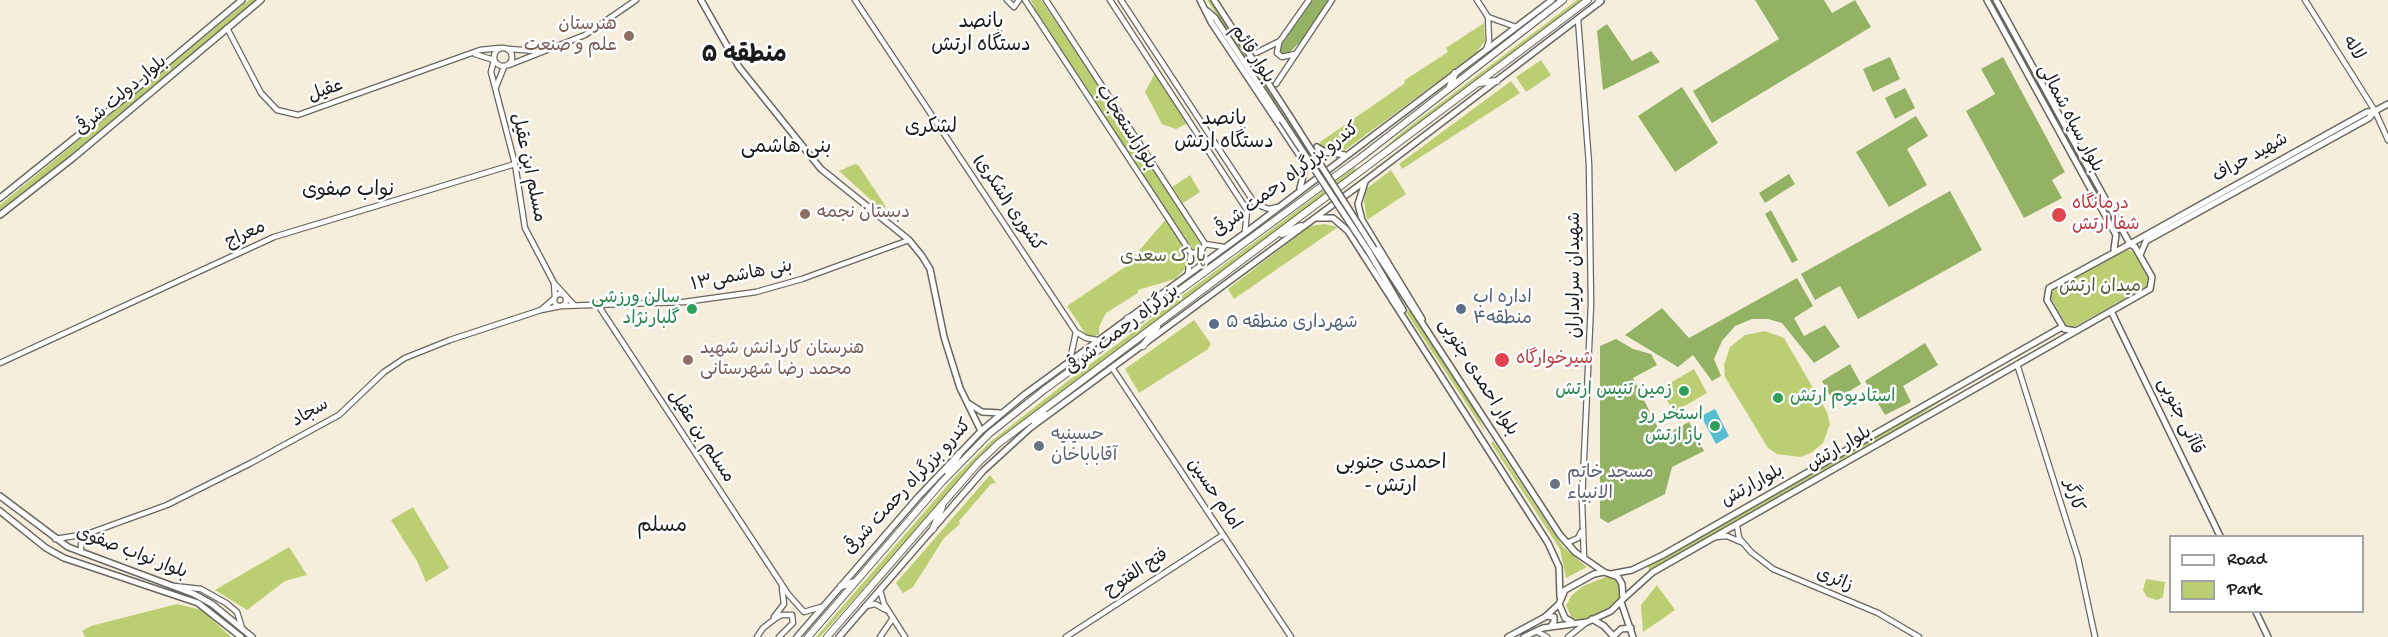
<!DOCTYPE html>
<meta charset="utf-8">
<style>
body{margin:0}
#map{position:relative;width:2388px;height:637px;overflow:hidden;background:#f5eedc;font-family:"Gochi Hand",sans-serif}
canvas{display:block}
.legend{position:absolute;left:2169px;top:535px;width:195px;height:78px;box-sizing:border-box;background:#fff;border:2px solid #a4a4a4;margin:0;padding:8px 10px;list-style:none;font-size:18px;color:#1c1c1c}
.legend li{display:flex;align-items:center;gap:12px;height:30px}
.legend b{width:30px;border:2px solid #a4a4a4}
</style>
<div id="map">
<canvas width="2388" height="637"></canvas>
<ul class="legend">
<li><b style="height:8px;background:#fff"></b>Road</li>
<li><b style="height:16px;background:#bbcf72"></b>Park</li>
</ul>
</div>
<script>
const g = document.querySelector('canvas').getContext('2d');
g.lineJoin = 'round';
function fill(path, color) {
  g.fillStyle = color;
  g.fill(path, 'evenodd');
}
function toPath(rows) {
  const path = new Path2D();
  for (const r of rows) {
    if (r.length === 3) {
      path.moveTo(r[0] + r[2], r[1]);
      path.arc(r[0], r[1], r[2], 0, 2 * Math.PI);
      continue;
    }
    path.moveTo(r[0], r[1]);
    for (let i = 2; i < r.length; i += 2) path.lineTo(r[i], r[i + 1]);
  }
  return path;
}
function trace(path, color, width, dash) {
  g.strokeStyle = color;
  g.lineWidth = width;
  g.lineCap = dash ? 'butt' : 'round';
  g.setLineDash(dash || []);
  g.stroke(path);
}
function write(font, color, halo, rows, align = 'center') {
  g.font = font + ' "Gochi Hand","Playpen Sans Arabic",sans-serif';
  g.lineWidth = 5;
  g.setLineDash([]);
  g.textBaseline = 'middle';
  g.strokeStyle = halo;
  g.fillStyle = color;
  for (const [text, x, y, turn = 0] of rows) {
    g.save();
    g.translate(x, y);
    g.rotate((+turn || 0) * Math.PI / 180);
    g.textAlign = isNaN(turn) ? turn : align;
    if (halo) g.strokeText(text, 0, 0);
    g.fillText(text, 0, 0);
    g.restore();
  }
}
const green = toPath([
 [249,0,255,0,79,148,0,211,0,205],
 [1031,0,1041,0,1111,103,1191,226,1201,245,1198,250,1194,250,1163,206,1038,16],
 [1207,0,1210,0,1316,157,1311,161],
 [1577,0,1584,0,1371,160,1402,132],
 [1484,23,1485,41,1475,54,1344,151,1321,146,1320,142,1404,84,1405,80,1448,52,1446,48],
 [1541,60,1551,75,1526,92,1516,77],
 [1156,71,1190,122,1176,129,1162,124,1145,92],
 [1511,81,1520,93,1402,169,1399,164],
 [855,164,859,166,886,207,882,210,839,171],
 [1355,167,1356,171,1353,174,994,443,820,637,816,637,953,479,989,443,1073,377],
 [1391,170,1406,194,1367,220,1364,201,1366,189],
 [1190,175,1200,192,1183,203,1172,187],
 [1167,218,1189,253,1185,269,1175,279,1138,290,1138,293,1106,313,1099,327,1099,334,1093,337,1087,336,1067,306,1125,267],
 [1324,224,1338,227,1234,299,1228,289,1310,226],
 [2127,249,2134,252,2149,280,2148,286,2072,328,2067,326,2051,298,2052,291],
 [1409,310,1476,411,1485,432,1406,312],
 [1194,320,1211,344,1208,349,1139,393,1125,369],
 [1765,331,1784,338,1827,412,1830,424,1823,443,1811,453,1800,457,1777,454,1768,448,1725,377,1724,365,1730,347,1745,335],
 [1694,369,1707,393,1674,412,1660,389],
 [1947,397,1917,417,1649,570,1648,566],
 [1493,441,1563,547,1587,567,1566,578,1560,549,1491,443],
 [990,475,996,483,991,484,959,521,960,524,944,538,913,587,903,593,896,583],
 [413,507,449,568,426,582,417,561,391,520],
 [289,547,307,575,285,581,247,610,215,590],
 [1606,577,1618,581,1621,597,1610,609,1580,620,1572,618,1566,606,1571,596,1583,586],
 [2146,579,2165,582,2163,597,2157,600,2147,597,2143,590],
 [1657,585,1675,610,1643,632,1641,605],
 [177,604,202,610,231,637,85,637,82,631,91,626]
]);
const forest = toPath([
 [1313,0,1329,0,1305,37,1286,56,1282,55,1278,52,1280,47],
 [1755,0,1824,0,1832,13,1855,0,1871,27,1712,123,1693,91,1779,39],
 [1607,24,1632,61,1651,51,1660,62,1603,90,1597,31],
 [1890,57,1900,79,1873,92,1863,69],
 [2003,57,2065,172,2052,180,2062,198,2024,218,1966,111,1995,94,1981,69],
 [1682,87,1718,143,1675,172,1638,116],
 [1905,88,1915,108,1895,119,1885,98],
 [1916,116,1928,136,1907,149,1927,185,1889,207,1856,152],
 [1789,174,1795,184,1765,203,1759,193],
 [1950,191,1982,250,1858,319,1840,286,1815,300,1801,274],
 [1771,210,1798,260,1792,263,1765,214],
 [1797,278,1813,306,1794,318,1804,336,1825,325,1840,347,1814,363,1782,323,1768,319,1752,319,1735,326,1722,341,1714,359,1721,376,1712,381,1693,355,1678,367,1625,335,1662,308,1689,338],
 [1616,339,1633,349,1651,354,1657,365,1633,378,1662,436,1689,422,1704,451,1672,467,1665,494,1608,523,1600,518,1600,346],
 [1925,343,1938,365,1903,386,1911,402,1885,415,1865,381],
 [1850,364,1861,384,1833,401,1822,381]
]);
const water = toPath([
 [1715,409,1729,436,1716,444,1701,416]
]);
const minor = toPath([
 [855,0,1076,332,1086,338,1097,340],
 [1007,0,1014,7,1019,0],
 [1025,0,1191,253,1188,273],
 [1046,0,1205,244,1224,247],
 [1110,0,1247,210,1245,232],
 [1121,0,1255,204,1269,209,1278,207],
 [1477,0,1488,17,1489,41,1486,50],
 [2305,0,2375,111,2388,140],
 [1488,17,1516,27],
 [1578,19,1589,164,1591,304,1582,501,1584,558],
 [227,28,261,93,277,110,298,115,480,50,500,48],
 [1279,43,1277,53,1282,57,1295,54],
 [503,57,9],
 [508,49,538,51],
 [1256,53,1280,41,1309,0],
 [475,54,494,60,491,72,515,164,525,228,554,283,574,305],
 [509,65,585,35,636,0],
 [1276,84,1332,0],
 [496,87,504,67],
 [1191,253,1201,252,1205,244],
 [560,300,6],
 [598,305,788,594,804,612,821,607],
 [541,310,555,298,554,283],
 [1070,360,1076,332],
 [0,363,274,237,515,164],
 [2017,364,2078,558,2095,637],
 [1113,369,1291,637],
 [1737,526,1739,538,1751,552,1773,569,1878,613,1919,637],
 [1716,537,1727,536,1741,542],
 [55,539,87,534,167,505,251,463,339,415,384,372,405,358,450,340,541,310,561,306,684,302,756,292,802,279,909,240],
 [1567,543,1578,538,1581,532],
 [81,552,81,544,87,534],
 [174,586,201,589,226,603,237,612,242,628],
 [880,590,884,604,905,637],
 [866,606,875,604,886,610],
 [774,617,784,604,782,588],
 [1536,631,1547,637],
 [757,637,763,628,776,618,781,615,792,615,793,623,779,637],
 [880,637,893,618],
 [1066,637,1223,535],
 [1568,637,1587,622]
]);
const major = toPath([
 [701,0,739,67,821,169,909,240,922,256,930,269,944,337,960,388,981,431],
 [1200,0,1211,22,1306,165,1300,188],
 [1214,0,1289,115],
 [1987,0,2116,235,2114,249],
 [1996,0,2130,244,2367,112,2375,111,2388,104],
 [1207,11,1215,18,1282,120],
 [1317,147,1325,152,1345,155],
 [1307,163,1318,160,1317,147],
 [1365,182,1358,204,1362,220,1422,319],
 [0,198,137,88,242,0],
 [0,215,73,158,261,0],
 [1315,218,1333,218,1348,231,1548,543,1559,567,1560,597],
 [2130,244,2135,247,2152,277,2150,289,2076,331,2064,329,2047,300,2049,288,2130,244],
 [1374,249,1560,535,1575,552,1604,572],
 [1369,252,1403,310],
 [2140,255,2146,241,2369,118,2375,111],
 [2111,311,2220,536],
 [968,403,982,412,1001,413],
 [0,496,68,547,194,594,212,604,252,637],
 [0,511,46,548,64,558,198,603,241,637],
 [1611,574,1632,570,1663,555,2062,327],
 [1623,599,1653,572,2076,331],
 [1621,602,1633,637],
 [2256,612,2268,637],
 [1546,616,1554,617,1554,622,1551,626],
 [1592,619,1604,626,1614,637],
 [1614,636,1621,629,1631,628],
 [797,637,919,496,981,431,1024,395,1245,233,1552,0],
 [839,637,983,471,1030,428,1365,181,1601,1],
 [1508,637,1545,617,1559,604],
 [1524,637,1543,628,1587,622,1611,611,1623,599,1622,584,1618,577,1604,572,1594,574,1565,590,1559,604,1565,618,1572,622]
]);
const highway = toPath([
 [1598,3,1600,0],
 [1478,83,1497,81],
 [1450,86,1455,73],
 [1282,234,1301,226],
 [1128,318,1147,311],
 [1143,346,1157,327],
 [1033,420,1046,415],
 [948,472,959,454],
 [933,529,942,507],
 [841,586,855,582],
 [808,637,942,482,990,433,1044,390,1360,158,1563,0],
 [827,637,978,463,999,443,1588,0]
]);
const majorBridge = toPath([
 [1289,115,1374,249],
 [1282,120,1369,252]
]);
const markers = [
 [629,36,6,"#8d6e63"],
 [805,214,6,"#8d6e63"],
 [2059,215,8,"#e0444e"],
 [692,309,6,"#2e9e5b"],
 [1461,309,6,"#5c6f8a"],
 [1214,324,6,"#5c6f8a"],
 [688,360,6,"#8d6e63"],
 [1502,360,8,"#e0444e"],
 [1684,391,6,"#2e9e5b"],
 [1778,398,6,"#2e9e5b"],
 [1715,426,6,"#2e9e5b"],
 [1039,446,6,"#6b7280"],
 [1555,484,6,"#6b7280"]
];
const educationNames = [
 ["هنرستان",617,26,"right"],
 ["علم و صنعت",617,47,"right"],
 ["دبستان نجمه",817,214],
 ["هنرستان کاردانش شهید",700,350],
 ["محمد رضا شهرستانی",700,371]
];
const streetNames = [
 ["لاله",2352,49,58],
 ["بلوار قائم",1251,55,57],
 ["عقیل",326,92,-19],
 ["بلوار دولت شرقی",122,97,-40],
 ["بلوار سپاه شمالی",2069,119,62],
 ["بلواراستعجاب",1125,128,57],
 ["شهید حراف",2251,159,-29],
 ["مسلم ابن عقیل",527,168,78],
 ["کندرو بزرگراه رحمت شرقی",1287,181,-37],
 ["کشوری (لشکری)",1007,204,56],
 ["معراج",246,236,-24],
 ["شهیدان سرایداران",1576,275,-90],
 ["بنی هاشمی۱۳",742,277,-11],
 ["بزرگراه رحمت شرقی",1123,331,-37],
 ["بلوار احمدی جنوبی",1477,378,58],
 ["سجاد",311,414,-30],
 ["قاآنی جنوبی",2179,417,64],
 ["مسلم بن عقیل",700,437,57],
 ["بلوار ارتش",1840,450,-30],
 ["بلوارارتش",1753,487,-29],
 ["کندرو بزرگراه رحمت شرقی",909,488,-47],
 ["امام حسین",1213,495,56],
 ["کارگر",2072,496,73],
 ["بلوار نواب صفوی",131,554,21],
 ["فتح الفتوح",1137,574,-33],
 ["زائری",1834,581,22]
];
const healthNames = [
 ["درمانگاه",2072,205],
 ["شفا ارتش",2072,226],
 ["شیرخوارگاه",1516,360]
];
const parkNames = [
 ["پارک سعدی",1163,258],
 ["میدان ارتش",2100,288]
];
const leisureNames = [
 ["سالن ورزشی",680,299],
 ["گلبارنژاد",680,320],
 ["زمین تنیس ارتش",1672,391],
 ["استادیوم ارتش",1790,398,"left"],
 ["استخر رو",1703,416],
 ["باز ارتش",1703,437]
];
const serviceNames = [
 ["اداره اب",1473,299],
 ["منطقه۴",1473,320],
 ["شهرداری منطقه ۵",1226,324]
];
const worshipNames = [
 ["حسینیه",1051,436],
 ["آقاباباخان",1051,457],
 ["مسجد خاتم",1567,474],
 ["الانبیاء",1567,495]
];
const neighbourhoodNames = [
 ["پانصد",981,24],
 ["دستگاه ارتش",981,47],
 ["پانصد",1224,121],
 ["دستگاه ارتش",1224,144],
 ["لشکری",931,129],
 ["بنی هاشمی",786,149],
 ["نواب صفوی",348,192],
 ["احمدی جنوبی",1391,465],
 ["- ارتش",1391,488],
 ["مسلم",662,528]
];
const districtNames = [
 ["منطقه ۵",744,57]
];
fill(green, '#bbcf72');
fill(forest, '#94b264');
fill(water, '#56bed3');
trace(minor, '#68665f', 7);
trace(major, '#68665f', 8);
trace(highway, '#68665f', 8);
trace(minor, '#fff', 4.5);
trace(major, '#fff', 5);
trace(highway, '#fff', 6);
trace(majorBridge, '#68665f', 8, []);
trace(majorBridge, '#fff', 5);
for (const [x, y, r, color] of markers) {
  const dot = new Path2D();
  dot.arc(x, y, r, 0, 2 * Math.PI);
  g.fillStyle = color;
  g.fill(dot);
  trace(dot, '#fff', 2);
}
write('18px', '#785e54', '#fff', educationNames, 'left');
write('18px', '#1c1c1c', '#fff', streetNames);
write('18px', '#be3a42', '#fff', healthNames, 'left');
write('18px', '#545b3a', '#fff', parkNames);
write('18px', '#27864d', '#fff', leisureNames, 'right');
write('18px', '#4e5e75', '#fff', serviceNames, 'left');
write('18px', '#5b616d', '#fff', worshipNames, 'left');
write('20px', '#1c1c1c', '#fff', neighbourhoodNames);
write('bold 24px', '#1c1c1c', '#fff', districtNames);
</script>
